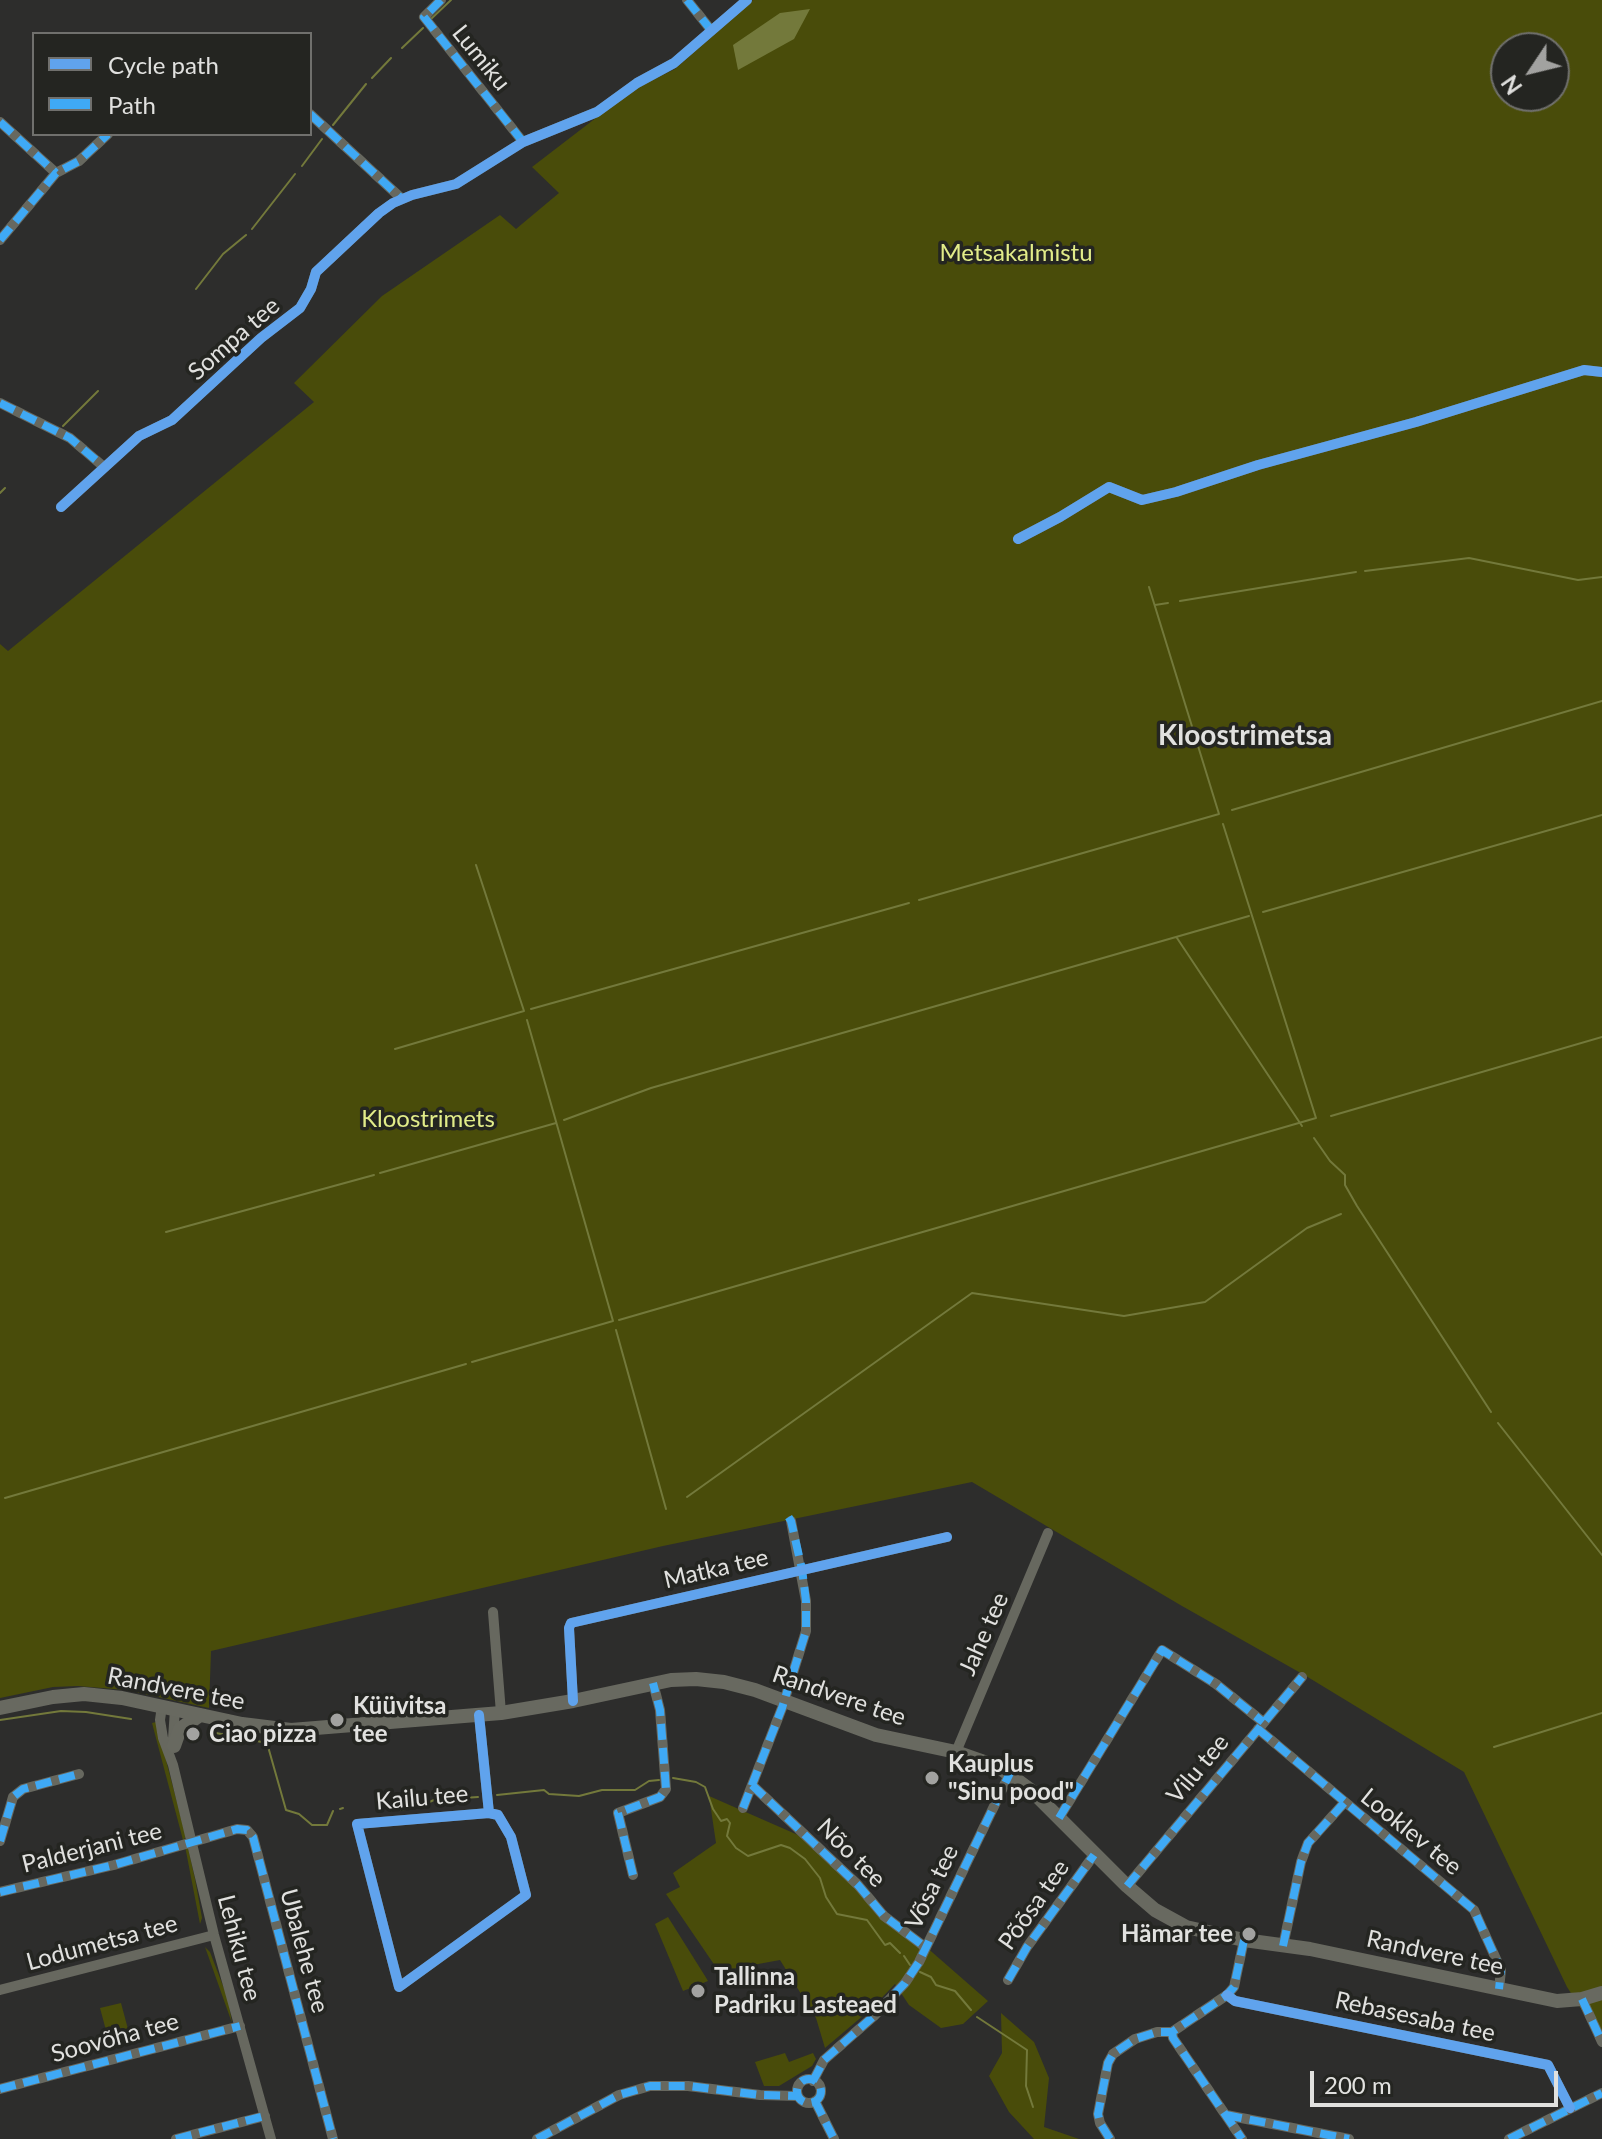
<!DOCTYPE html>
<meta charset="utf-8">
<style>
body{margin:0}
#map{position:relative;width:1602px;height:2139px;overflow:hidden;background:#2d2d2c;font-family:Lato,sans-serif}
canvas{display:block}
.legend{position:absolute;left:32px;top:32px;width:280px;height:104px;box-sizing:border-box;background:#242521;border:2px solid #70706d;margin:0;padding:10px 14px;list-style:none;font-size:24px;color:#e1e1df}
.legend li{display:flex;align-items:center;gap:16px;height:40px}
.legend b{width:40px;border:2px solid #70706d}
.north{position:absolute;left:1490px;top:32px;width:80px;height:80px;box-sizing:border-box;background:#242521;border:2px solid #70706d;border-radius:50%;rotate:235deg;font-size:22px;font-weight:700;line-height:32px;text-align:center;color:#e1e1df}
.north::after{content:'';display:block;margin:auto;width:28px;height:36px;background:#a2a2a0;clip-path:polygon(50% 0,100% 100%,50% 72%,0 100%)}
.scale{position:absolute;left:1310px;top:2071px;width:248px;height:36px;box-sizing:border-box;border:4px solid #e1e1df;border-top:0;padding-left:10px;font-size:24px;line-height:28px;white-space:nowrap;color:#e1e1df;-webkit-text-stroke:6px #242521;paint-order:stroke}
</style>
<div id="map">
<canvas width="1602" height="2139"></canvas>
<ul class="legend">
<li><b style="height:10px;background:#60a3ed"></b>Cycle path</li>
<li><b style="height:10px;background:#3fa9f5"></b>Path</li>
</ul>
<div class="north">N</div>
<div class="scale">200 m</div>
</div>
<script>
const g = document.querySelector('canvas').getContext('2d');
g.lineJoin = 'round';
function fill(path, color) {
  g.fillStyle = color;
  g.fill(path, 'evenodd');
}
function toPath(rows) {
  const path = new Path2D();
  for (const r of rows) {
    if (r.length === 3) {
      path.moveTo(r[0] + r[2], r[1]);
      path.arc(r[0], r[1], r[2], 0, 2 * Math.PI);
      continue;
    }
    path.moveTo(r[0], r[1]);
    for (let i = 2; i < r.length; i += 2) path.lineTo(r[i], r[i + 1]);
  }
  return path;
}
function trace(path, color, width, dash) {
  g.strokeStyle = color;
  g.lineWidth = width;
  g.lineCap = dash ? 'butt' : 'round';
  g.setLineDash(dash || []);
  g.stroke(path);
}
function write(font, color, halo, rows, align = 'center') {
  g.font = font + ' Lato,sans-serif';
  g.lineWidth = 7;
  g.setLineDash([]);
  g.textBaseline = 'middle';
  g.strokeStyle = halo;
  g.fillStyle = color;
  for (const [text, x, y, turn = 0] of rows) {
    g.save();
    g.translate(x, y);
    g.rotate((+turn || 0) * Math.PI / 180);
    g.textAlign = isNaN(turn) ? turn : align;
    if (halo) g.strokeText(text, 0, 0);
    g.fillText(text, 0, 0);
    g.restore();
  }
}
const green = toPath([
 [753,0,1602,0,1602,2041,1567,1987,1464,1772,1306,1676,1182,1606,972,1482,663,1546,211,1651,209,1708,126,1690,78,1686,53,1687,0,1698,0,644,8,651,314,402,294,383,382,296,500,215,516,229,559,193,532,167,631,91,675,69],
 [1506,48,1554,48,1554,96,1506,96],
 [156,1722,186,1837,183,1840,152,1723],
 [709,1796,798,1835,988,2001,963,2024,941,2028,909,2005,895,1984,871,2009,825,2048,816,2018,780,1960,731,1969,724,1979,666,1894,680,1887,673,1873,716,1843],
 [185,1846,188,1848,195,1879,202,1918,200,1924],
 [668,1917,705,1976,708,1981,683,1991,655,1924],
 [205,1947,210,1952,228,1999,232,2023],
 [121,2003,132,2044,111,2049,100,2008],
 [1001,2013,1034,2042,1049,2078,1044,2127,1079,2139,1034,2139,1009,2112,989,2076,1002,2053],
 [785,2053,789,2062,813,2053,816,2059,812,2066,779,2086,764,2086,755,2062]
]);
const water = toPath([
 [810,9,794,39,738,70,733,45,780,13]
]);
const stream = toPath([
 [431,19,451,0],
 [402,48,423,28],
 [372,78,391,58],
 [333,125,366,84],
 [302,166,322,139],
 [252,229,295,174],
 [196,289,223,254,246,235],
 [63,426,98,391],
 [0,493,5,488],
 [1365,571,1469,558,1578,580,1602,577],
 [1180,601,1356,572],
 [1155,605,1168,603],
 [1232,810,1602,701],
 [919,900,1219,814,1149,587],
 [1263,912,1602,815],
 [1177,938,1302,1126],
 [531,1009,909,903],
 [395,1049,524,1011,476,865],
 [1331,1116,1602,1037],
 [564,1120,651,1088,1249,916],
 [1314,1138,1330,1161,1345,1175,1345,1185,1357,1206,1491,1412],
 [380,1173,556,1123],
 [166,1232,374,1175],
 [619,1320,1316,1118,1223,824],
 [616,1330,666,1509],
 [472,1362,613,1321,527,1020],
 [1498,1423,1602,1555],
 [687,1497,972,1293,1124,1316,1205,1302,1307,1228,1341,1214],
 [5,1498,466,1364],
 [0,1720,61,1711,86,1712,131,1719],
 [211,1732,267,1743,286,1810,299,1814,312,1825,327,1825,333,1811],
 [1494,1747,1602,1713],
 [673,1778,696,1782,705,1787,713,1809,721,1821,727,1819,730,1823,727,1836,736,1848,748,1856,781,1845,790,1848,805,1859,820,1878,826,1897,837,1914,867,1920,885,1945,890,1943,900,1953],
 [497,1795,544,1790,549,1794,579,1796,602,1790,635,1790,649,1781,659,1780],
 [384,1806,391,1811],
 [418,1807,434,1800,478,1797],
 [340,1809,343,1808],
 [401,1810,411,1808],
 [904,1956,910,1965],
 [920,1972,931,1977,936,1985,955,1991,971,2010],
 [977,2017,1027,2050,1026,2086,1033,2107]
]);
const minor = toPath([
 [441,0,424,17,523,142],
 [687,0,711,30],
 [310,114,402,199],
 [0,122,56,173],
 [0,240,56,173,79,161,108,134],
 [0,403,70,438,104,467],
 [61,507,139,436,172,420,261,338,300,308,311,289,316,272,379,213,393,203,412,195,456,184,523,142,597,112,637,83,674,63,747,0],
 [1018,539,1060,517,1109,487,1142,500,1176,492,1258,465,1416,422,1584,370,1602,372],
 [493,1612,501,1713],
 [573,1701,569,1628,571,1623,947,1537],
 [162,1706,160,1720,163,1738,173,1765,214,1935,271,2139],
 [479,1715,489,1813,357,1824,399,1987,526,1895,511,1837,498,1815,489,1813],
 [1258,1729,1474,1910,1501,1970,1499,1989],
 [173,1739,175,1709],
 [956,1752,1048,1533],
 [752,1785,858,1885,884,1916,925,1947],
 [743,1808,782,1708,806,1631,806,1601,791,1521],
 [1059,1818,1162,1650,1216,1684,1263,1722],
 [0,1841,13,1797,23,1789,79,1774],
 [633,1875,618,1813,660,1797,666,1789,660,1710,653,1683],
 [1127,1886,1302,1677],
 [0,1892,114,1865,237,1829,247,1830,253,1837,333,2139],
 [1283,1946,1301,1862,1308,1843,1344,1803],
 [1008,1980,1027,1947,1094,1855],
 [0,1990,214,1935],
 [1227,1995,1235,2001,1548,2065,1570,2108],
 [1582,1999,1602,2042],
 [1172,2032,1173,2038,1242,2139],
 [809,2091,12],
 [813,2081,824,2060,874,2016,905,1983,919,1962,1010,1773],
 [0,2089,240,2026],
 [815,2101,834,2139],
 [1226,2115,1349,2139],
 [176,2139,265,2116],
 [537,2139,619,2095,650,2086,688,2086,760,2095,798,2096],
 [1110,2139,1100,2123,1098,2114,1108,2063,1113,2054,1135,2039,1157,2032,1172,2032,1227,1995,1234,1987,1244,1940],
 [1509,2139,1602,2093]
]);
const secondary = toPath([
 [0,1708,53,1697,84,1694,122,1698,242,1724,291,1730,501,1713,573,1701,671,1680,696,1679,724,1682,755,1690,876,1735,956,1752,999,1767,1033,1792,1127,1886,1155,1910,1186,1927,1244,1940,1310,1949,1557,2001,1582,1999,1602,1993],
 [174,1746,180,1729,200,1715]
]);
const quiet = toPath([
 [441,0,424,17,523,142],
 [687,0,711,30],
 [310,114,402,199],
 [0,122,56,173],
 [0,240,56,173,79,161,108,134],
 [0,403,70,438,104,467],
 [1258,1729,1474,1910,1501,1970,1499,1989],
 [752,1785,858,1885,884,1916,925,1947],
 [743,1808,782,1708,806,1631,806,1601,802,1569,791,1521,786,1513],
 [1059,1818,1162,1650,1216,1684,1263,1722],
 [0,1841,13,1797,23,1789,79,1774],
 [633,1875,618,1813,660,1797,666,1789,660,1710,653,1683],
 [1127,1886,1302,1677],
 [0,1892,114,1865,237,1829,247,1830,253,1837,333,2139],
 [1283,1946,1301,1862,1308,1843,1344,1803],
 [1008,1980,1027,1947,1094,1855],
 [1582,1999,1602,2042],
 [1172,2032,1173,2038,1242,2139],
 [809,2091,12],
 [813,2081,824,2060,874,2016,905,1983,919,1962,1010,1773],
 [0,2089,240,2026],
 [815,2101,834,2139],
 [1226,2115,1349,2139],
 [176,2139,265,2116],
 [537,2139,619,2095,650,2086,688,2086,760,2095,798,2096],
 [1110,2139,1100,2123,1098,2114,1108,2063,1113,2054,1135,2039,1157,2032,1172,2032,1227,1995,1234,1987,1244,1940],
 [1509,2139,1602,2093]
]);
const cycleway = toPath([
 [61,507,139,436,172,420,261,338,300,308,311,289,316,272,379,213,393,203,412,195,456,184,523,142,597,112,637,83,674,63,747,0],
 [1018,539,1060,517,1109,487,1142,500,1176,492,1258,465,1416,422,1584,370,1602,372],
 [573,1701,569,1628,571,1623,947,1537],
 [479,1715,489,1813,357,1824,399,1987,526,1895,511,1837,498,1815,489,1813],
 [1227,1995,1235,2001,1548,2065,1570,2108]
]);
const markers = [
 [337,1720,8,"#a2a2a0"],
 [193,1734,8,"#a2a2a0"],
 [932,1778,8,"#a2a2a0"],
 [1249,1934,8,"#a2a2a0"],
 [698,1991,8,"#a2a2a0"]
];
const streetNames = [
 ["Lumiku",481,58,51],
 ["Sompa tee",234,339,-41],
 ["Matka tee",716,1569,-13],
 ["Jahe tee",984,1634,-66],
 ["Randvere tee",176,1689,11],
 ["Randvere tee",839,1696,19],
 ["Vilu tee",1198,1769,-50],
 ["Kailu tee",422,1798,-5],
 ["Looklev tee",1411,1832,39],
 ["Palderjani tee",92,1848,-14],
 ["Nõo tee",851,1853,45],
 ["Võsa tee",932,1887,-64],
 ["Põõsa tee",1034,1905,-55],
 ["Lodumetsa tee",102,1943,-15],
 ["Lehiku tee",239,1948,75],
 ["Ubalehe tee",304,1951,75],
 ["Randvere tee",1435,1953,12],
 ["Rebasesaba tee",1415,2017,12],
 ["Soovõha tee",115,2038,-15]
];
const parkNames = [
 ["Metsakalmistu",1016,253],
 ["Kloostrimets",428,1119]
];
const poiNames = [
 ["Küüvitsa",353,1706],
 ["tee",353,1734],
 ["Ciao pizza",209,1734],
 ["Kauplus",948,1764],
 ["\"Sinu pood\"",948,1792],
 ["Hämar tee",1233,1934,"right"],
 ["Tallinna",714,1977],
 ["Padriku Lasteaed",714,2005]
];
const quarterNames = [
 ["Kloostrimetsa",1245,736]
];
fill(green, '#494c0a');
fill(water, '#73793b');
trace(stream, '#73793b', 2);
trace(minor, '#67685f', 10);
trace(secondary, '#686960', 14);
trace(quiet, '#3fa9f5', 8, [16, 8]);
trace(cycleway, '#60a3ed', 10);
for (const [x, y, r, color] of markers) {
  const dot = new Path2D();
  dot.arc(x, y, r, 0, 2 * Math.PI);
  g.fillStyle = color;
  g.fill(dot);
  trace(dot, '#242521', 3);
}
write('24px', '#e1e1df', '#242521', streetNames);
write('24px', '#e2ec89', '#242521', parkNames);
write('bold 24px', '#e1e1df', '#242521', poiNames, 'left');
write('bold 28px', '#e1e1df', '#242521', quarterNames);
</script>
